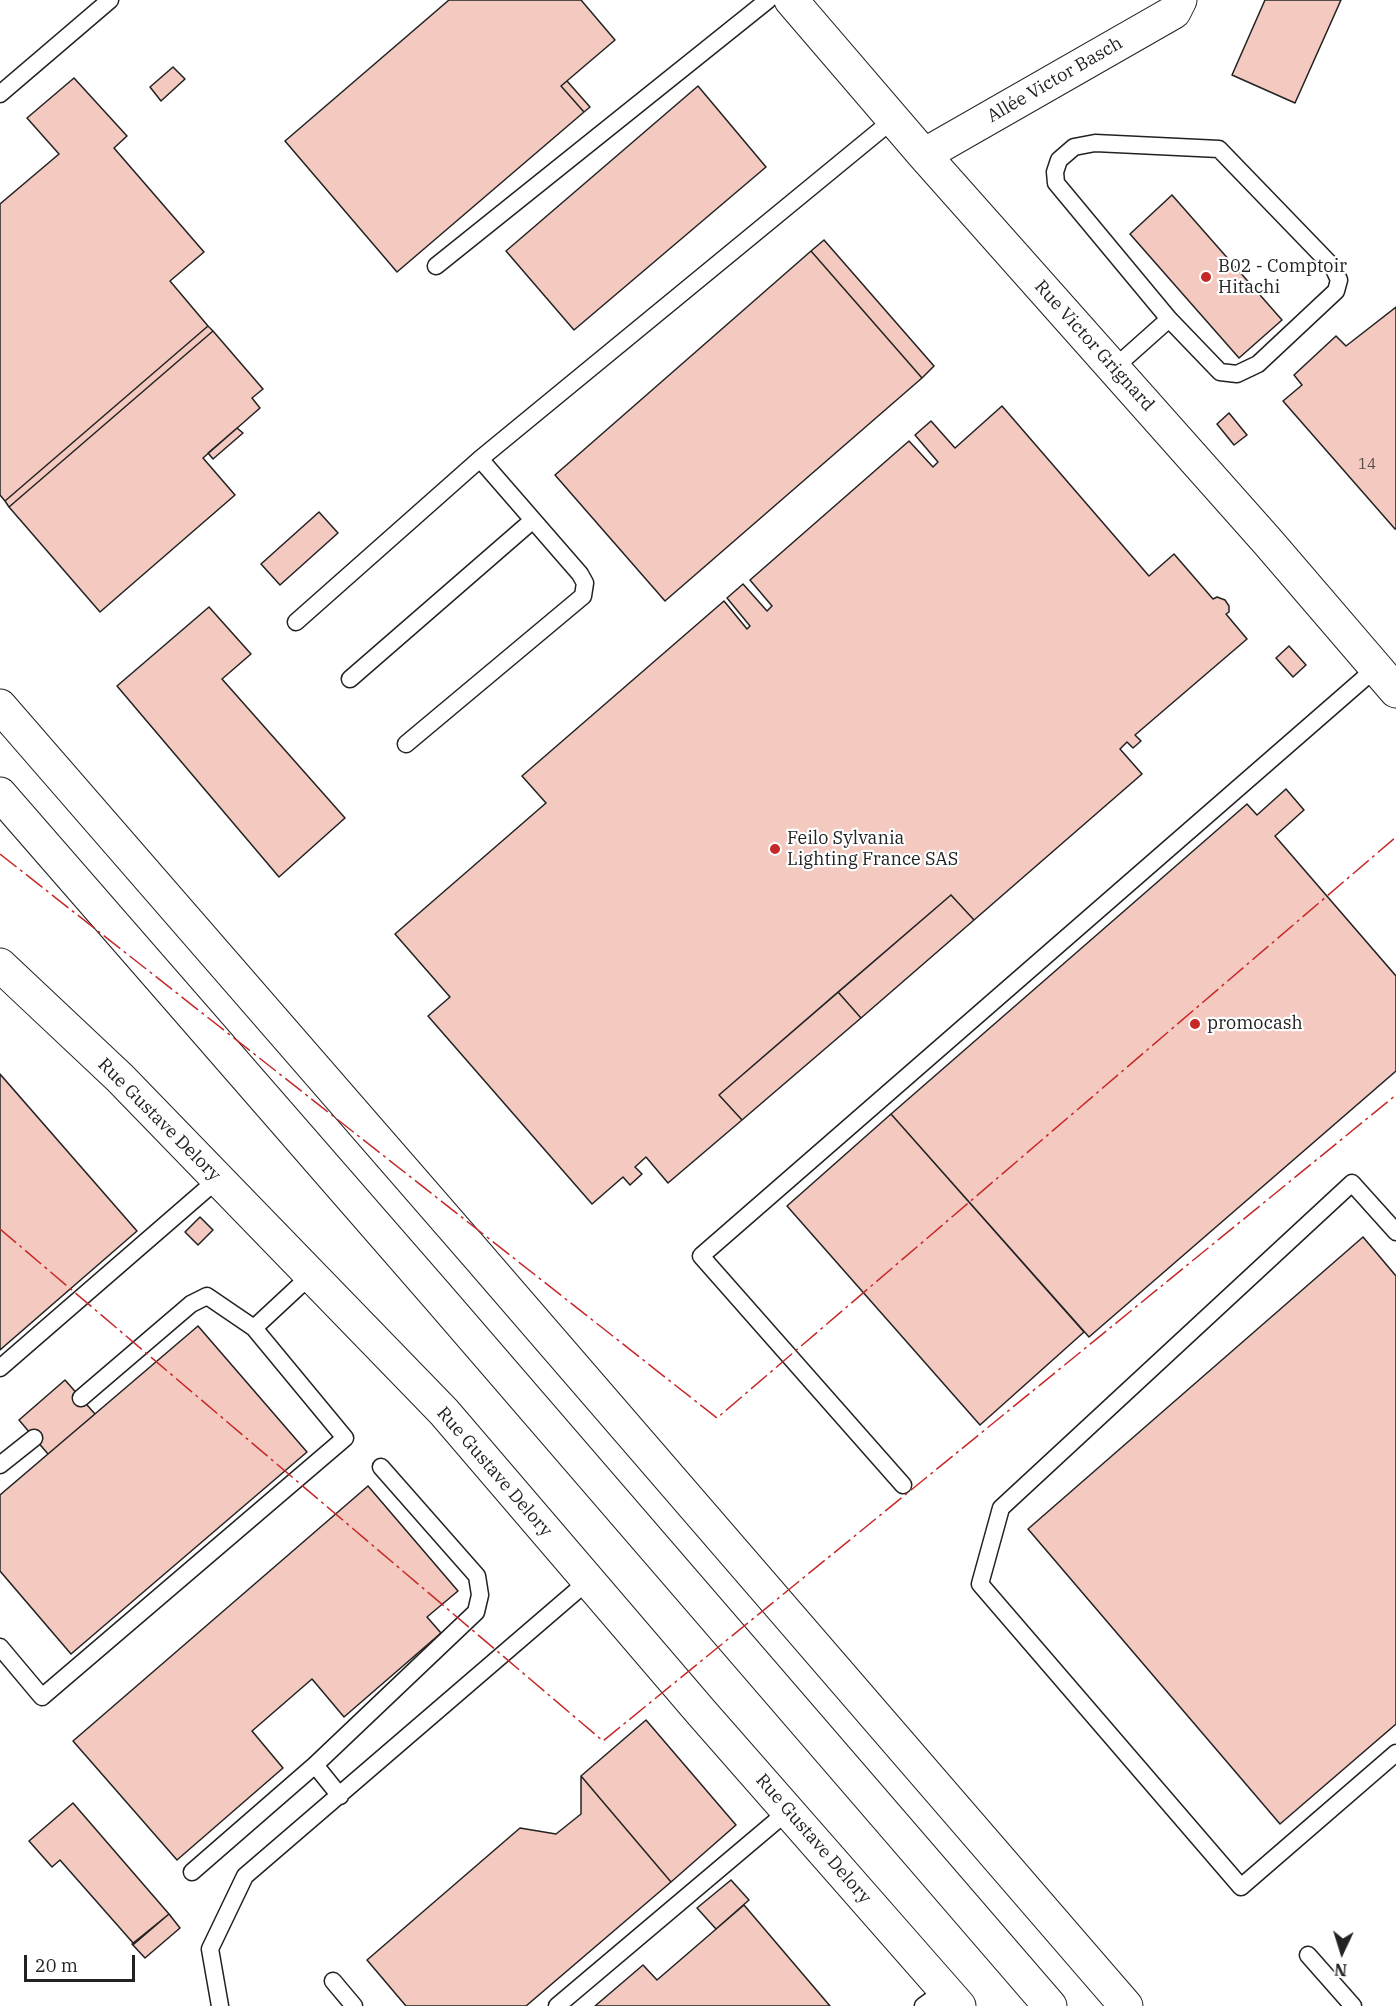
<!DOCTYPE html>
<meta charset="utf-8">
<style>
body{margin:0}
#map{position:relative;width:1396px;height:2006px;overflow:hidden;background:#fff;font-family:"IBM Plex Serif",serif}
canvas{display:block}
.north{position:absolute;left:1312px;top:1922px;width:60px;height:60px;-webkit-text-stroke:4px #fff;paint-order:stroke;rotate:184deg;font-size:16px;font-weight:700;line-height:24px;text-align:center;color:#222}
.north::after{content:'';display:block;margin:auto;width:21px;height:27px;background:#222;clip-path:polygon(50% 0,100% 100%,50% 72%,0 100%)}
.scale{position:absolute;left:24px;top:1955px;width:111px;height:27px;box-sizing:border-box;border:3px solid #222;border-top:0;padding-left:8px;font-size:18px;line-height:21px;white-space:nowrap;color:#222;-webkit-text-stroke:4px #fff;paint-order:stroke}
</style>
<div id="map">
<canvas width="1396" height="2006"></canvas>
<div class="north">N</div>
<div class="scale">20 m</div>
</div>
<script>
const g = document.querySelector('canvas').getContext('2d');
g.lineJoin = 'round';
function fill(path, color) {
  g.fillStyle = color;
  g.fill(path, 'evenodd');
}
function toPath(rows) {
  const path = new Path2D();
  for (const r of rows) {
    path.moveTo(r[0], r[1]);
    for (let i = 2; i < r.length; i += 2) path.lineTo(r[i], r[i + 1]);
  }
  return path;
}
function trace(path, color, width, dash) {
  g.strokeStyle = color;
  g.lineWidth = width;
  g.lineCap = dash ? 'butt' : 'round';
  g.setLineDash(dash || []);
  g.stroke(path);
}
function write(font, color, halo, rows, align = 'center') {
  g.font = font + ' "IBM Plex Serif",serif';
  g.lineWidth = 4.5;
  g.setLineDash([]);
  g.textBaseline = 'middle';
  g.strokeStyle = halo;
  g.fillStyle = color;
  for (const [text, x, y, turn = 0] of rows) {
    g.save();
    g.translate(x, y);
    g.rotate((+turn || 0) * Math.PI / 180);
    g.textAlign = isNaN(turn) ? turn : align;
    if (halo) g.strokeText(text, 0, 0);
    g.fillText(text, 0, 0);
    g.restore();
  }
}
const building = toPath([
 [449,0,581,0,615,40,561,86,584,112,397,272,285,141,449,0],
 [1265,0,1341,0,1295,103,1232,75,1265,0],
 [173,67,185,79,161,101,150,87,173,67],
 [74,78,127,136,114,148,204,252,170,281,208,326,5,501,0,495,0,204,59,154,27,118,74,78],
 [567,81,590,107,584,112,561,86,567,81],
 [698,86,766,167,574,330,506,251,698,86],
 [1172,195,1282,320,1239,358,1130,234,1172,195],
 [824,240,934,366,922,378,811,251,824,240],
 [811,251,922,378,665,601,555,475,811,251],
 [1396,307,1396,529,1395,529,1283,401,1302,385,1294,375,1336,336,1346,346,1396,307],
 [208,326,213,331,9,507,5,501,208,326],
 [213,331,263,389,252,398,260,408,203,458,235,495,100,612,9,507,213,331],
 [1002,406,1149,576,1174,554,1213,599,1217,597,1225,600,1229,606,1229,612,1226,614,1247,639,1135,735,1141,741,1133,748,1127,742,1120,749,1142,774,974,920,951,895,719,1095,742,1120,668,1183,646,1157,635,1167,642,1174,630,1185,623,1177,592,1204,428,1016,450,997,395,934,546,803,522,776,724,601,747,629,750,626,727,598,743,584,767,611,772,606,750,580,909,441,933,467,938,462,915,435,931,421,955,448,1002,406],
 [1229,413,1247,435,1234,445,1217,424,1229,413],
 [237,428,243,433,213,459,208,453,237,428],
 [319,512,338,533,280,585,261,564,319,512],
 [209,607,251,654,222,679,345,818,279,877,117,686,209,607],
 [1289,646,1306,665,1293,677,1276,658,1289,646],
 [1286,789,1304,810,1275,836,1396,976,1396,1071,1089,1337,891,1114,1247,804,1257,815,1286,789],
 [951,895,974,920,861,1018,838,992,951,895],
 [838,992,861,1018,742,1120,719,1095,838,992],
 [0,1074,137,1231,0,1350,0,1074],
 [891,1114,1084,1332,980,1425,787,1206,891,1114],
 [200,1217,213,1230,198,1245,185,1232,200,1217],
 [1363,1237,1396,1276,1396,1724,1280,1824,1028,1529,1363,1237],
 [198,1326,307,1452,71,1654,0,1571,0,1495,198,1326],
 [65,1380,95,1414,48,1454,19,1420,65,1380],
 [368,1486,458,1591,427,1617,441,1633,344,1717,312,1679,252,1731,283,1768,177,1860,73,1741,368,1486],
 [646,1720,736,1825,671,1882,581,1776,646,1720],
 [581,1776,671,1882,526,2006,406,2006,367,1960,520,1828,556,1834,581,1814,581,1776],
 [73,1803,169,1914,134,1944,60,1860,52,1867,29,1841,73,1803],
 [731,1880,749,1900,716,1929,697,1908,731,1880],
 [744,1905,830,2006,595,2006,643,1965,657,1980,744,1905],
 [169,1914,180,1928,145,1958,132,1944,169,1914]
]);
const lane = toPath([
 [0,94,110,0],
 [436,266,768,0],
 [1114,368,1169,319,1220,372,1237,374,1258,364,1336,291,1339,280,1333,267,1219,149,1095,143,1074,147,1059,160,1055,172,1056,183,1169,319],
 [296,622,480,459,895,118],
 [350,679,533,520],
 [406,744,583,596,585,583,580,574,480,459],
 [1396,1232,1352,1183,1001,1508,980,1584,1241,1887,1396,1753],
 [254,1328,311,1275],
 [0,1368,218,1179],
 [0,1465,34,1438],
 [903,1485,701,1256,1376,668],
 [0,1647,42,1697,345,1438,254,1328,207,1296,191,1304,81,1398],
 [340,1796,315,1765,476,1612,480,1595,477,1576,381,1467],
 [192,1872,315,1765],
 [1308,1955,1353,2006],
 [333,1981,354,2006],
 [220,2006,210,1949,245,1876,588,1581],
 [557,2006,788,1811],
 [923,2006,945,1990]
]);
const street = toPath([
 [791,0,924,155,1268,542,1396,691],
 [924,155,1174,12,1180,0],
 [0,965,120,1078,444,1412,701,1712,959,2006]
]);
const highway = toPath([
 [0,706,478,1256,1126,2006],
 [0,794,439,1298,1050,2006]
]);
const power = toPath([
 [0,854,717,1418,1396,837],
 [0,1229,603,1741,1396,1095]
]);
const markers = [
 [1206,277,6,"#c62828"],
 [775,849,6,"#c62828"],
 [1195,1024,6,"#c62828"]
];
const numberNames = [
 ["14",1367,465]
];
const streetNames = [
 ["Allée Victor Basch",1055,80,-30],
 ["Rue Victor Grignard",1094,346,48],
 ["Rue Gustave Delory",159,1120,45],
 ["Rue Gustave Delory",494,1472,49],
 ["Rue Gustave Delory",813,1839,49]
];
const poiNames = [
 ["B02 - Comptoir",1218,267],
 ["Hitachi",1218,288],
 ["Feilo Sylvania",787,839],
 ["Lighting France SAS",787,860],
 ["promocash",1207,1024]
];
fill(building, '#f3c9c0');
trace(building, '#222', 1.5);
trace(lane, '#222', 19);
trace(street, '#222', 35);
trace(highway, '#222', 35);
trace(lane, '#fff', 16);
trace(street, '#fff', 33);
trace(highway, '#fff', 33);
trace(power, '#c62828', 1.5, [21, 4.5, 3, 4.5]);
for (const [x, y, r, color] of markers) {
  const dot = new Path2D();
  dot.arc(x, y, r, 0, 2 * Math.PI);
  g.fillStyle = color;
  g.fill(dot);
  trace(dot, '#fff', 2);
}
write('15px', '#564c4a', null, numberNames);
write('18px', '#222', '#fff', streetNames);
write('18px', '#222', '#fff', poiNames, 'left');
</script>
